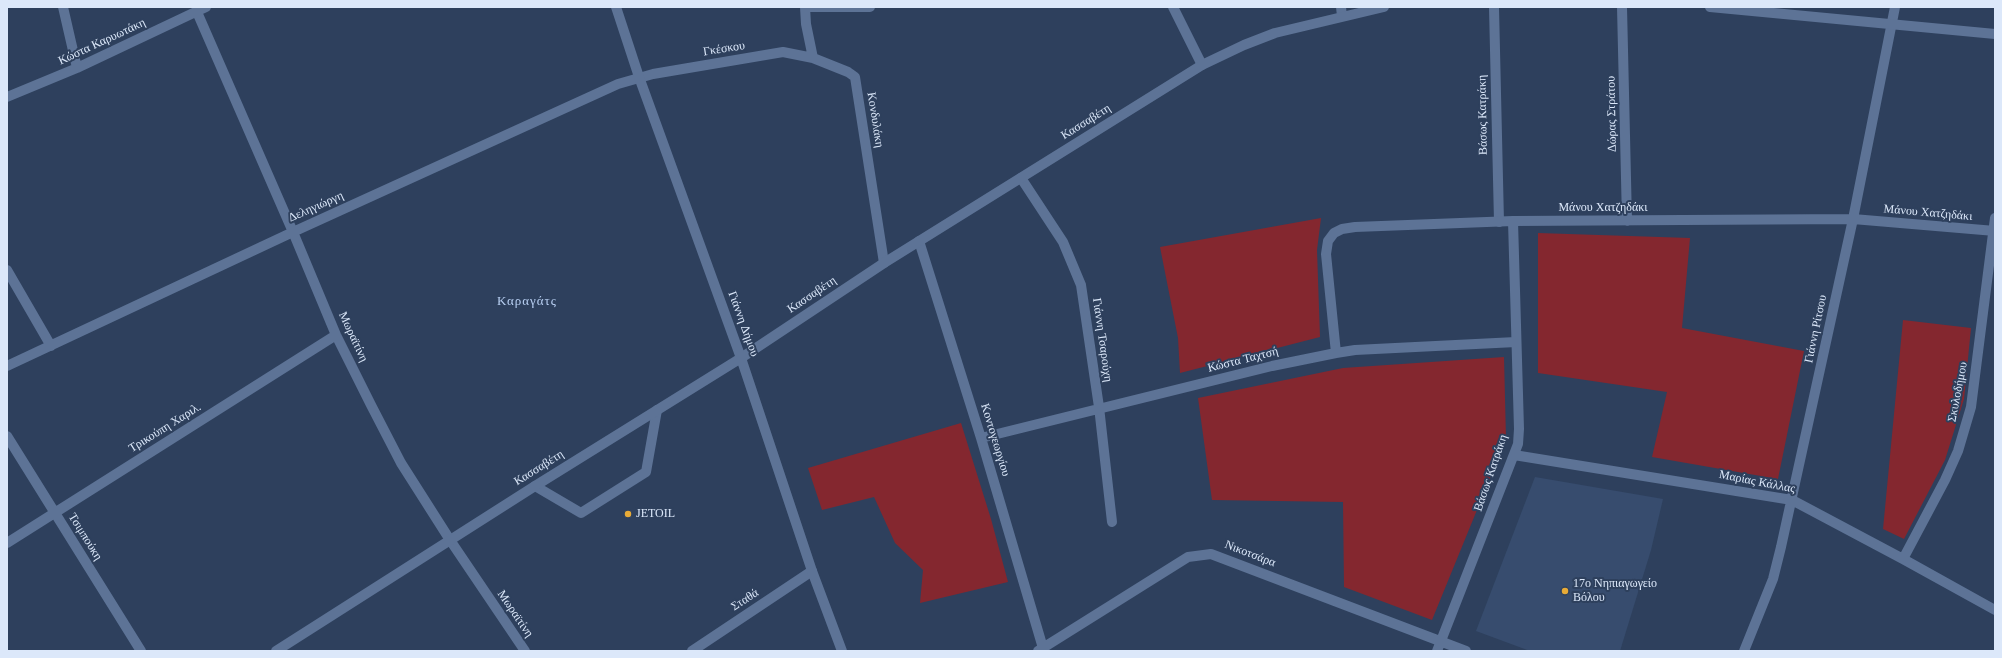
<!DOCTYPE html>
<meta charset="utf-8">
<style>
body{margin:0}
#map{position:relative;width:2002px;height:658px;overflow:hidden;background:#2e405d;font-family:Georgia,serif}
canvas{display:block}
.frame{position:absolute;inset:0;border:8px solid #dce8fa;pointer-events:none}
</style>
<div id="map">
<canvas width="2002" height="658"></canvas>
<div class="frame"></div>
</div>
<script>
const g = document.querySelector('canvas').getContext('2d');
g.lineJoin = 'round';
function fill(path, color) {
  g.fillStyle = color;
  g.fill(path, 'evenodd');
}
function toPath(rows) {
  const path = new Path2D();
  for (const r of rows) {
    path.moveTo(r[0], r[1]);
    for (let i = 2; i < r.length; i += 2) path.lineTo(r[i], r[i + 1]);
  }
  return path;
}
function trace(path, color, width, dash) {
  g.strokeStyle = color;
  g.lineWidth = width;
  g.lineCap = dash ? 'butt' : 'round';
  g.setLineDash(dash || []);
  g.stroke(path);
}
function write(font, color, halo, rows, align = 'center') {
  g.font = font + ' Georgia,serif';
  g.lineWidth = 4;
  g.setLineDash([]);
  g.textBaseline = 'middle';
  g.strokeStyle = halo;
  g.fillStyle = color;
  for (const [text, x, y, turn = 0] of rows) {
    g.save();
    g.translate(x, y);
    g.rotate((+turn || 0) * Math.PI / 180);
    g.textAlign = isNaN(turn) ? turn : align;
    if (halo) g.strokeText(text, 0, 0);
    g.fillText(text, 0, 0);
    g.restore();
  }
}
const built = toPath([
 [1535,477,1663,499,1651,550,1620,651,1530,651,1476,631]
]);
const green = toPath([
 [1321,218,1317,250,1320,337,1180,373,1178,338,1160,247],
 [1538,233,1690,238,1682,328,1804,351,1778,479,1652,457,1667,392,1538,373],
 [1903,320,1971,328,1964,399,1945,460,1904,539,1883,529],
 [1504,357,1506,439,1432,620,1344,587,1343,502,1212,500,1198,398,1343,368],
 [961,423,991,519,1008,582,920,603,923,570,895,543,874,497,822,510,808,468]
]);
const service = toPath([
 [535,486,581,513,646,472,657,410]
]);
const pedestrian = toPath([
 [1494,7,1499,222]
]);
const minor = toPath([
 [63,7,77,68],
 [805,7,870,7],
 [805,7,806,24,813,58],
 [1173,7,1202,65],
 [1341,7,1342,16],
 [1622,7,1627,221],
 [197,12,293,232,336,335,371,405,401,463,450,540,525,651],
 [7,97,77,68,206,7],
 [1021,178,1063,242,1081,285,1099,407,1112,522],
 [919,241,981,438,1043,648],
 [7,270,51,346],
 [1336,353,1326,254,1328,241,1334,233,1342,229,1355,227,1513,221,1853,219,1995,231],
 [7,366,293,232,618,84,653,74,783,52,813,58,848,72,855,77,884,263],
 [7,436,141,651],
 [981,438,1272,366,1336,353,1355,350,1516,342],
 [1514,455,1792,500,1903,559,1995,610],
 [7,543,336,335],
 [1903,559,1945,480,1958,451,1971,407,1995,218],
 [692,651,812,571],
 [1038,651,1188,557,1211,554,1466,651],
 [1437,651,1518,444,1519,429,1513,221],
 [1744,651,1773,579,1781,547,1853,219,1895,7]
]);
const tertiary = toPath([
 [616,7,639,77,741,358,812,571,842,651],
 [1710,7,1995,34],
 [276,651,535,486,741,358,884,263,1202,65,1244,45,1275,33,1384,7]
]);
const markers = [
 [628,514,4,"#e8ab37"],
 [1565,591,4,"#e8ab37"]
];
const streetNames = [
 ["Κώστα Καρυωτάκη",102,42,-25],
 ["Γκέσκου",724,49,-9],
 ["Δώρας Στράτου",1612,114,-91],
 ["Βάσως Κατράκη",1483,115,-91],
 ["Κονδυλάκη",875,120,81],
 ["Κασσαβέτη",1086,122,-32],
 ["Δεληγιώργη",316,207,-24],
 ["Μάνου Χατζηδάκι",1603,208],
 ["Μάνου Χατζηδάκι",1928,213,5],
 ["Κασσαβέτη",812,295,-34],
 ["Γιάννη Δήμου",743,324,70],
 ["Γιάννη Ρίτσου",1816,329,-78],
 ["Μωραϊτίνη",353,337,65],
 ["Γιάννη Τσαρούχη",1102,340,82],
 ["Κώστα Ταχτσή",1243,360,-14],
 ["Σκυλοδήμου",1958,392,-79],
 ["Τρικούπη Χαριλ.",165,428,-32],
 ["Κοντογεωργίου",995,440,73],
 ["Κασσαβέτη",539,468,-32],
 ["Βάσως Κατράκη",1491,473,-71],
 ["Μαρίας Κάλλας",1757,482,11],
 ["Τσιμπούκη",85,537,58],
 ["Νικοτσάρα",1250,554,21],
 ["Σταθά",745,600,-33],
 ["Μωραϊτίνη",515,614,56]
];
const poiNames = [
 ["JETOIL",636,514],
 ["17ο Νηπιαγωγείο",1573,584],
 ["Βόλου",1573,598]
];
const neighbourhoodNames = [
 ["Καραγάτς",527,302]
];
fill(built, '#374c6e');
fill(green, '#84272f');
trace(service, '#5d7396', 10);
trace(pedestrian, '#5d7396', 10);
trace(minor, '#5d7396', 10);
trace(tertiary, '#5d7396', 10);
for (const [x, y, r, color] of markers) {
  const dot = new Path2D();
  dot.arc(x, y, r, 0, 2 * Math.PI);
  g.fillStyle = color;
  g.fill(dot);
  trace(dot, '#2e405d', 1.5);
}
write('12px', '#dce8fa', '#2e405d', streetNames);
write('12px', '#dce8fa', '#2e405d', poiNames, 'left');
g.letterSpacing = '1px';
write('13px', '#b7cef1', '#2e405d', neighbourhoodNames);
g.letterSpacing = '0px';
</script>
